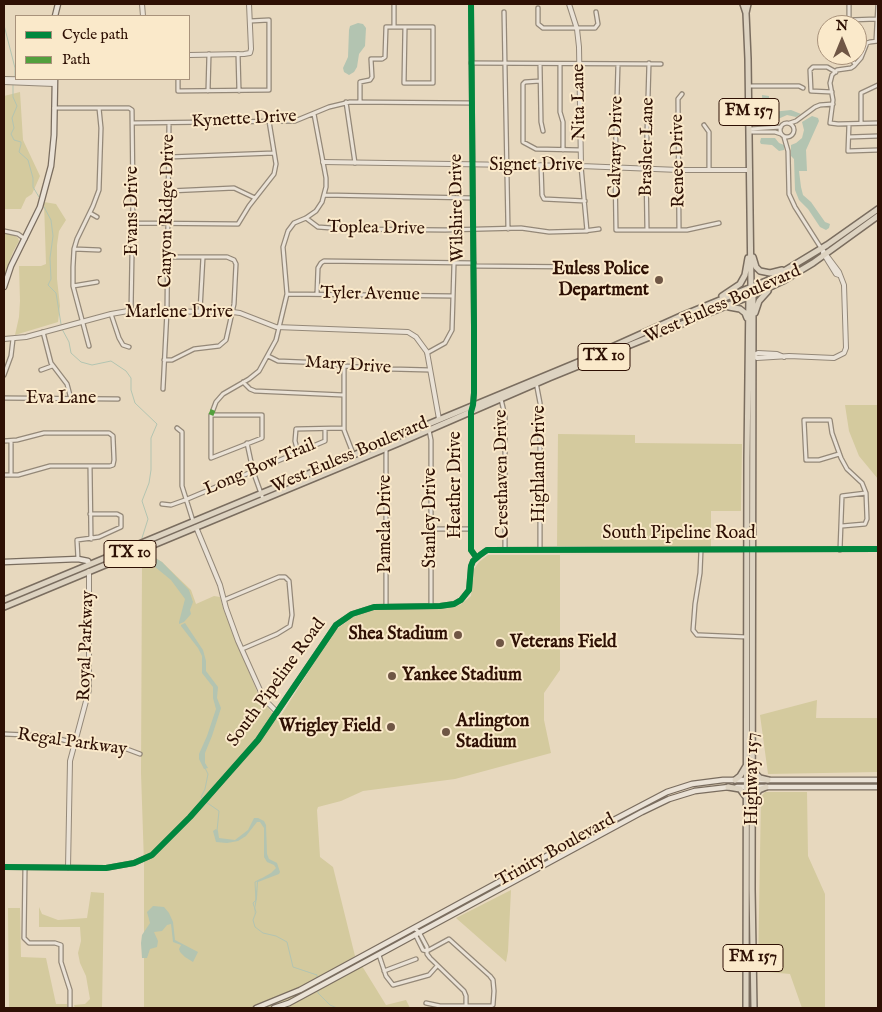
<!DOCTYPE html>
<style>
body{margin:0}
#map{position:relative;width:882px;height:1012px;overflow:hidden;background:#e7d8be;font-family:"IM FELL English",serif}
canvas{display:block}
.frame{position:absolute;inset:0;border:5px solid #2e1004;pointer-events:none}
.legend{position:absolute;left:15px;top:15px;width:175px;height:65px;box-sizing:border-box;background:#fae9ca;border:1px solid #a8927b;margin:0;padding:6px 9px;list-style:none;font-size:15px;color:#2e1004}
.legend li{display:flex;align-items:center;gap:10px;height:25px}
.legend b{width:25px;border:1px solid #a8927b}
.north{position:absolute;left:817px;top:15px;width:50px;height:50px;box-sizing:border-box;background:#fae9ca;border:1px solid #a8927b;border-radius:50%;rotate:0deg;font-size:14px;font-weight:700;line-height:20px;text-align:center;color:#2e1004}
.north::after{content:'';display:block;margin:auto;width:18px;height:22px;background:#6f5645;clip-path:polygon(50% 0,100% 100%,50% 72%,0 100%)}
</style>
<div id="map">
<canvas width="882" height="1012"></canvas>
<div class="frame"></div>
<ul class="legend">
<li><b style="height:6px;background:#00873e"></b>Cycle path</li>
<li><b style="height:6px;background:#52a03d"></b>Path</li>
</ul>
<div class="north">N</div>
</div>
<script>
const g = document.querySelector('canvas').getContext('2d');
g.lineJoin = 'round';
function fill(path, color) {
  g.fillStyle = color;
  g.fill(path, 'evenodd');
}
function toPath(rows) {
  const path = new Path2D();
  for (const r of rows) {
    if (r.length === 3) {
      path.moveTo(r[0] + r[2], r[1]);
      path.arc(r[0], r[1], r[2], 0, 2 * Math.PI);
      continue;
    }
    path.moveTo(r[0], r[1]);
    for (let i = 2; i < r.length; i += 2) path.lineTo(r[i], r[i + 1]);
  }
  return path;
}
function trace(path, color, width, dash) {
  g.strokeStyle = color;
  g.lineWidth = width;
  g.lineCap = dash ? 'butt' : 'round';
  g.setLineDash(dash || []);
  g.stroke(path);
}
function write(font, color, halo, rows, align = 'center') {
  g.font = font + ' "IM FELL English",serif';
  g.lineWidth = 4;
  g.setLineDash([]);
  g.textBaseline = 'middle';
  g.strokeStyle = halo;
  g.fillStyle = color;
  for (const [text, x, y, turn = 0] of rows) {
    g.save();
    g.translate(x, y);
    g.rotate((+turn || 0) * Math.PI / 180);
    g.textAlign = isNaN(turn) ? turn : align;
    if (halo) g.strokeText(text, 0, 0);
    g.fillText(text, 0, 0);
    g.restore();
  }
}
const green = toPath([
 [20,92,23,140,40,176,32,194,26,198,21,209,4,209,4,96],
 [44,202,56,204,66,220,59,231,57,245,57,279,60,306,58,322,15,335,19,317,20,301,19,266,41,266,46,264],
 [4,233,13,235,18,238,19,241,13,252,4,276],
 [845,405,878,405,878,479,859,456,849,431],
 [558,434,635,435,635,443,742,444,741,511,711,511,711,547,557,546],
 [488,555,560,555,560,670,544,693,544,720,551,753,455,779,363,791,341,801,318,807,317,810,320,857,333,867,355,956,344,963,349,973,362,966,386,1005,406,1000,410,1008,144,1008,144,863,141,773,142,565,154,557,162,562,191,590,196,604,214,596,220,597,224,611,258,694,273,714,280,717,334,631,353,617,376,609,444,609,460,605,471,596,474,569,479,562],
 [817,700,816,718,878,718,878,772,768,774,760,715],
 [765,792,807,792,808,856,825,894,825,1008,802,1008,790,974,758,971,761,797],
 [511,890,508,951,506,962,456,918],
 [91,892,104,893,102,1008,75,1008,74,1005,85,1004,90,999,86,976,80,963,78,953,81,941,80,927,39,927,39,907,42,914,58,920,87,918],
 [8,908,20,908,21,957,46,958,56,1004,67,1004,67,1008,9,1008]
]);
const water = toPath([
 [358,23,363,24,366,28,365,46,359,54,357,67,354,72,349,75,344,72,343,68,348,57,349,30,350,26],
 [762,95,769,96,769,108,772,112,791,110,801,114,796,117,787,115,778,119,763,119],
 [812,116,818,118,819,121,806,150,807,171,799,171,801,187,803,195,811,202,825,222,830,224,829,228,826,230,820,227,808,209,799,200,795,190,794,159,791,156,791,145,796,143,802,138,804,130,802,122],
 [761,138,775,138,779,143,784,145,784,150,779,151,772,145,761,144,760,142],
 [152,556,162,562,189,590,193,602,190,610,191,614,184,622,179,624,179,622,185,599,171,580,149,562,148,559],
 [185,623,203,650,206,661,206,671,218,687,217,698,221,708,212,736,205,753,205,763,208,768,204,769,199,759,199,754,207,736,216,709,213,698,213,687,202,673,202,656,198,648,181,626,181,625],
 [254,818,258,818,264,821,266,825,267,854,269,859,277,863,280,872,279,874,258,882,257,898,254,915,257,881,271,873,276,868,274,865,267,862,264,857,264,828,260,822,257,822,246,836,238,841,227,843,216,842,213,831,216,829,218,831,219,838,235,840,248,830],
 [153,906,164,907,169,913,173,922,175,940,198,952,193,962,185,957,180,952,179,949,181,945,173,942,171,924,167,925,162,931,154,932,158,941,157,947,150,949,147,958,142,958,141,943,142,935,150,923,147,912]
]);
const stream = toPath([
 [4,25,15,68,15,76],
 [13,85,13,97,17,106,12,118,14,128,11,134,14,140,21,142,21,144,19,152,28,160,33,178,33,187,39,197],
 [44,207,51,220,53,236,50,258,51,279,48,285,56,293,61,324],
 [62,329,69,342,71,353,81,362,92,365,111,361,126,371,131,378,131,390,135,403,157,424,151,438,151,470,149,483,142,501,148,519,142,538],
 [147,551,150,557],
 [204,799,201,797,205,789,208,774,205,768],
 [206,802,219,811,217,831],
 [261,879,255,882,256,900,253,903,256,912,253,920,255,927,263,933,276,936,287,942,293,967,317,975,317,980],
 [318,989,318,993,330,1005,337,1008]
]);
const minor = toPath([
 [538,8,538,24,543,28,595,28,598,24,596,12],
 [504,12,508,229],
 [849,20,876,19],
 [849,25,849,4],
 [394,27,394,4],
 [876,41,878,4],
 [878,41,870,42,867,43,861,58,854,66,851,68,837,70,832,75,830,83,833,100,830,123,838,124,878,123],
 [238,54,239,91],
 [848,55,855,64],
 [471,63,661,64],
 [540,64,541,122,543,131],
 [560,64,560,112,563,122,563,150],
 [618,64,615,167,616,230,687,230,719,223],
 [178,79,178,91,269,90,269,20,250,21],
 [540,81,525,82,523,84,523,142,536,149,580,150],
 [749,86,799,86,803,88],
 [208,91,209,54],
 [832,92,811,91,810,70,813,67,827,67,836,72],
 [346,102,355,163],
 [360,102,360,82,370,80,372,77,371,59,382,59,385,57,386,27,433,27,433,83,404,83,405,27],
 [54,108,129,108,132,110,133,198,131,311],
 [787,130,7],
 [133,123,295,121,329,107,350,102,472,103],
 [790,123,796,121,815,107,820,105,833,104],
 [861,123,861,93,878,85],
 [849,124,848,151,878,150],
 [704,125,709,132,709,170],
 [750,129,781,127],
 [750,132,775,132,781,134],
 [784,137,788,151,789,194,795,207,821,248],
 [849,137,878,136],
 [169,157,274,153],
 [541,165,542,195,544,199,585,201],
 [581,166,587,231],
 [169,191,234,188,255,198],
 [325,195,473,198],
 [90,213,97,217],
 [306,218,318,227,345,229,445,230,521,228,549,232,584,231,599,229],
 [133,223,238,224,249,206,274,174,276,164,269,121],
 [647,230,646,168,649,63],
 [679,230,678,99,682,94],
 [4,231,18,234,25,239],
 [74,249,99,250],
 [474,266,590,267],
 [73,286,97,282],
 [287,294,453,296],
 [317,294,318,268,321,263,324,261,474,263],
 [200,311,203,257],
 [111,314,119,338,123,345,129,347],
 [43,332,51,363,67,384,71,399],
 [89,346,73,286,73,267,74,249,77,239,93,206,99,190,101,128,99,108],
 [427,353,445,343,452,330,454,264],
 [268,356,278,361,325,363,344,366,391,369,430,370],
 [164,360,172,360,194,349,219,346,226,340,234,304,236,264,234,260,227,257,168,257],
 [344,366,344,430,354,456],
 [41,370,52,366],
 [4,375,11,356,13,339],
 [243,382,250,389,255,391,343,395],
 [536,382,540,403,540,549],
 [163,389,167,311,169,123],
 [4,398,118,399],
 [501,399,505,416,505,550],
 [213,410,216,402,223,394,249,379,259,371,276,340,287,294,283,247,288,231,294,223,306,218,316,211,322,202,326,187,326,178,314,114],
 [211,415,262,415,262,438,211,458,211,415],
 [177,428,182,432,182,486,193,521],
 [429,430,431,440,431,606],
 [4,441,17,440,44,433,109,433,113,436,114,460,113,465,110,466,50,466,18,475,4,475],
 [11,441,11,475],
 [384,442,386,448,386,605],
 [247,443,253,471,263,499],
 [298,452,295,441,296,429,343,428],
 [839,454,819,460,806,460,804,420,830,420,832,433,841,458,847,469,862,483,866,493,867,519,865,524,842,526],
 [90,466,91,539],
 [162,504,171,505,185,500,325,441,325,429],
 [431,529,471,529],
 [701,550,700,573,695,604,693,630,697,635,700,635,747,637],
 [840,550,842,496,866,493],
 [78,559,77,540,99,537,121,527,121,516,117,514,90,514],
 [224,600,279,577,285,577,289,581,292,615,290,626,277,634,242,649],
 [4,734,49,736,85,746,124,748,140,754],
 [25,868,24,938,29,943,55,943,61,945,61,962,70,990,70,1008],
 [414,928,419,932,427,947,427,954,430,958,464,991,466,996,466,1005],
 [415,934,423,950,427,951],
 [379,955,386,976,393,985,429,975,437,966],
 [384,971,416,959],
 [426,1003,440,1006,491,1006,493,1005,494,991,493,980,490,976,449,939,427,951]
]);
const tertiary = toPath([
 [142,4,143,16],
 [471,4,474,326,474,393,473,405,471,412,471,550,476,557],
 [569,4,577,29,579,47,581,166],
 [189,55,244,54,250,53,251,49,249,4],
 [4,79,55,80],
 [4,82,54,84],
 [323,162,581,166,679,170,750,170],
 [823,253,836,274,839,275],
 [4,339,26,337,111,314,128,311,233,312,240,313,276,327,408,332,416,337,427,352,439,419],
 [752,356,758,353,777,354,784,357],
 [753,356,757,358,789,356,834,358,844,353,846,348,844,285,839,272,821,248],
 [196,527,220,585,226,608,238,641,260,690,263,698,277,712],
 [4,867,106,868,134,863,152,855,190,817,258,740,336,625,352,614,374,607,440,606,454,604,461,600,469,590,471,566,473,561,480,555,487,550,878,549],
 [68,868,70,761,89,690,89,571]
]);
const secondary = toPath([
 [55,16,58,4],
 [4,287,11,266,40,207,51,166,54,135,55,79],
 [4,562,78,559,88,561,89,564],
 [737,787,878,787],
 [256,1008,300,990,587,834,667,792,692,784,723,780,878,780],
 [274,1008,289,1003,315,989,642,812,669,799,695,791,729,787]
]);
const primary = toPath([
 [743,4,746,13,748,59,751,287,753,295,752,889,754,1008],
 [746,13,748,4],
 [753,257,756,267,760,271,770,273,782,270],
 [722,296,740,284,745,275,748,258],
 [729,307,740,309,745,313,747,318],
 [755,313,759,301,768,291],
 [4,600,583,360,681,316,771,279,827,245,878,209],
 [4,607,399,443,549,378,758,293,783,281,813,263,878,216],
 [754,772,760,778,768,780],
 [735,780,740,776,746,766],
 [728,787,740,789,746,797],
 [754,799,759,790,766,787],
 [746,1008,747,458,749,295]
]);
const quiet = toPath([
 [211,415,213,410]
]);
const cycleway = toPath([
 [471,4,474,326,474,393,473,405,471,412,471,550,476,557],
 [4,867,106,868,134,863,152,855,190,817,258,740,336,625,352,614,374,607,440,606,454,604,461,600,469,590,471,566,473,561,480,555,487,550,878,549]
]);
const markers = [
 [659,280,5,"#6f5645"],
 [458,635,5,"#6f5645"],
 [500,643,5,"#6f5645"],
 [392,676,5,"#6f5645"],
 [391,727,5,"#6f5645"],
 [446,732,5,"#6f5645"]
];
const shields = [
 [749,112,60],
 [604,357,52],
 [130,554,52],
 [753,958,60]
];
const shieldNames = [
 ["FM 157",749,112],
 ["TX 10",604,357],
 ["TX 10",130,554],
 ["FM 157",753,958]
];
const streetNames = [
 ["Nita Lane",580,102,-91],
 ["Kynette Drive",244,120,-3],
 ["Calvary Drive",617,147,-89],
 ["Brasher Lane",648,147,-89],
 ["Renee Drive",679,161,-91],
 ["Signet Drive",536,166],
 ["Wilshire Drive",458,208,-91],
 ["Evans Drive",133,211,-90],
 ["Canyon Ridge Drive",168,211,-89],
 ["Toplea Drive",376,229,1],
 ["Tyler Avenue",370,295,1],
 ["West Euless Boulevard",723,305,-24],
 ["Marlene Drive",179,313],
 ["Mary Drive",348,366,4],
 ["Eva Lane",61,399],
 ["West Euless Boulevard",350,456,-23],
 ["Highland Drive",540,464,-90],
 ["Long Bow Trail",260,468,-23],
 ["Cresthaven Drive",503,474,-91],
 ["Heather Drive",456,485,-90],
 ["Stanley Drive",431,518,-90],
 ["Pamela Drive",386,524,-90],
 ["South Pipeline Road",679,534],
 ["Royal Parkway",87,646,-88],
 ["South Pipeline Road",277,683,-54],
 ["Regal Parkway",72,743,8],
 ["Highway 157",753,779,-90],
 ["Trinity Boulevard",556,851,-29]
];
const poiNames = [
 ["Euless Police",649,270],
 ["Department",649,291],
 ["Shea Stadium",448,635],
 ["Veterans Field",510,643,"left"],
 ["Yankee Stadium",402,676,"left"],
 ["Arlington",456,722,"left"],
 ["Stadium",456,743,"left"],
 ["Wrigley Field",381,727]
];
fill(green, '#d4ca9e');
fill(water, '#b3c4b1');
trace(stream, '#b3c4b1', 1);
trace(minor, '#948878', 5.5);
trace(tertiary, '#948878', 6);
trace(secondary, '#7a6d5f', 7);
trace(primary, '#7a6d5f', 8);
trace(minor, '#eae2d6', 3);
trace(tertiary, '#eae2d6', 4);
trace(secondary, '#eae2d6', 4.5);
trace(primary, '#ddd3c1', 5);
trace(quiet, '#52a03d', 5, [10, 5]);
trace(cycleway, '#00873e', 6);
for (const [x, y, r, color] of markers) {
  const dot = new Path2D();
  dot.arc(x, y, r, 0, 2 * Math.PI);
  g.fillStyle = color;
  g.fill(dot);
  trace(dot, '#fae9ca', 2);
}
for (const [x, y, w] of shields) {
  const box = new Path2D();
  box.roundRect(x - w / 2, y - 13.5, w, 27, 4);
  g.fillStyle = '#fae9ca';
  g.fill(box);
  trace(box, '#2e1004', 1);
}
write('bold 16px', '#2e1004', null, shieldNames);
write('18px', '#2e1004', '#fae9ca', streetNames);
write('bold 18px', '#2e1004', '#fae9ca', poiNames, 'right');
</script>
